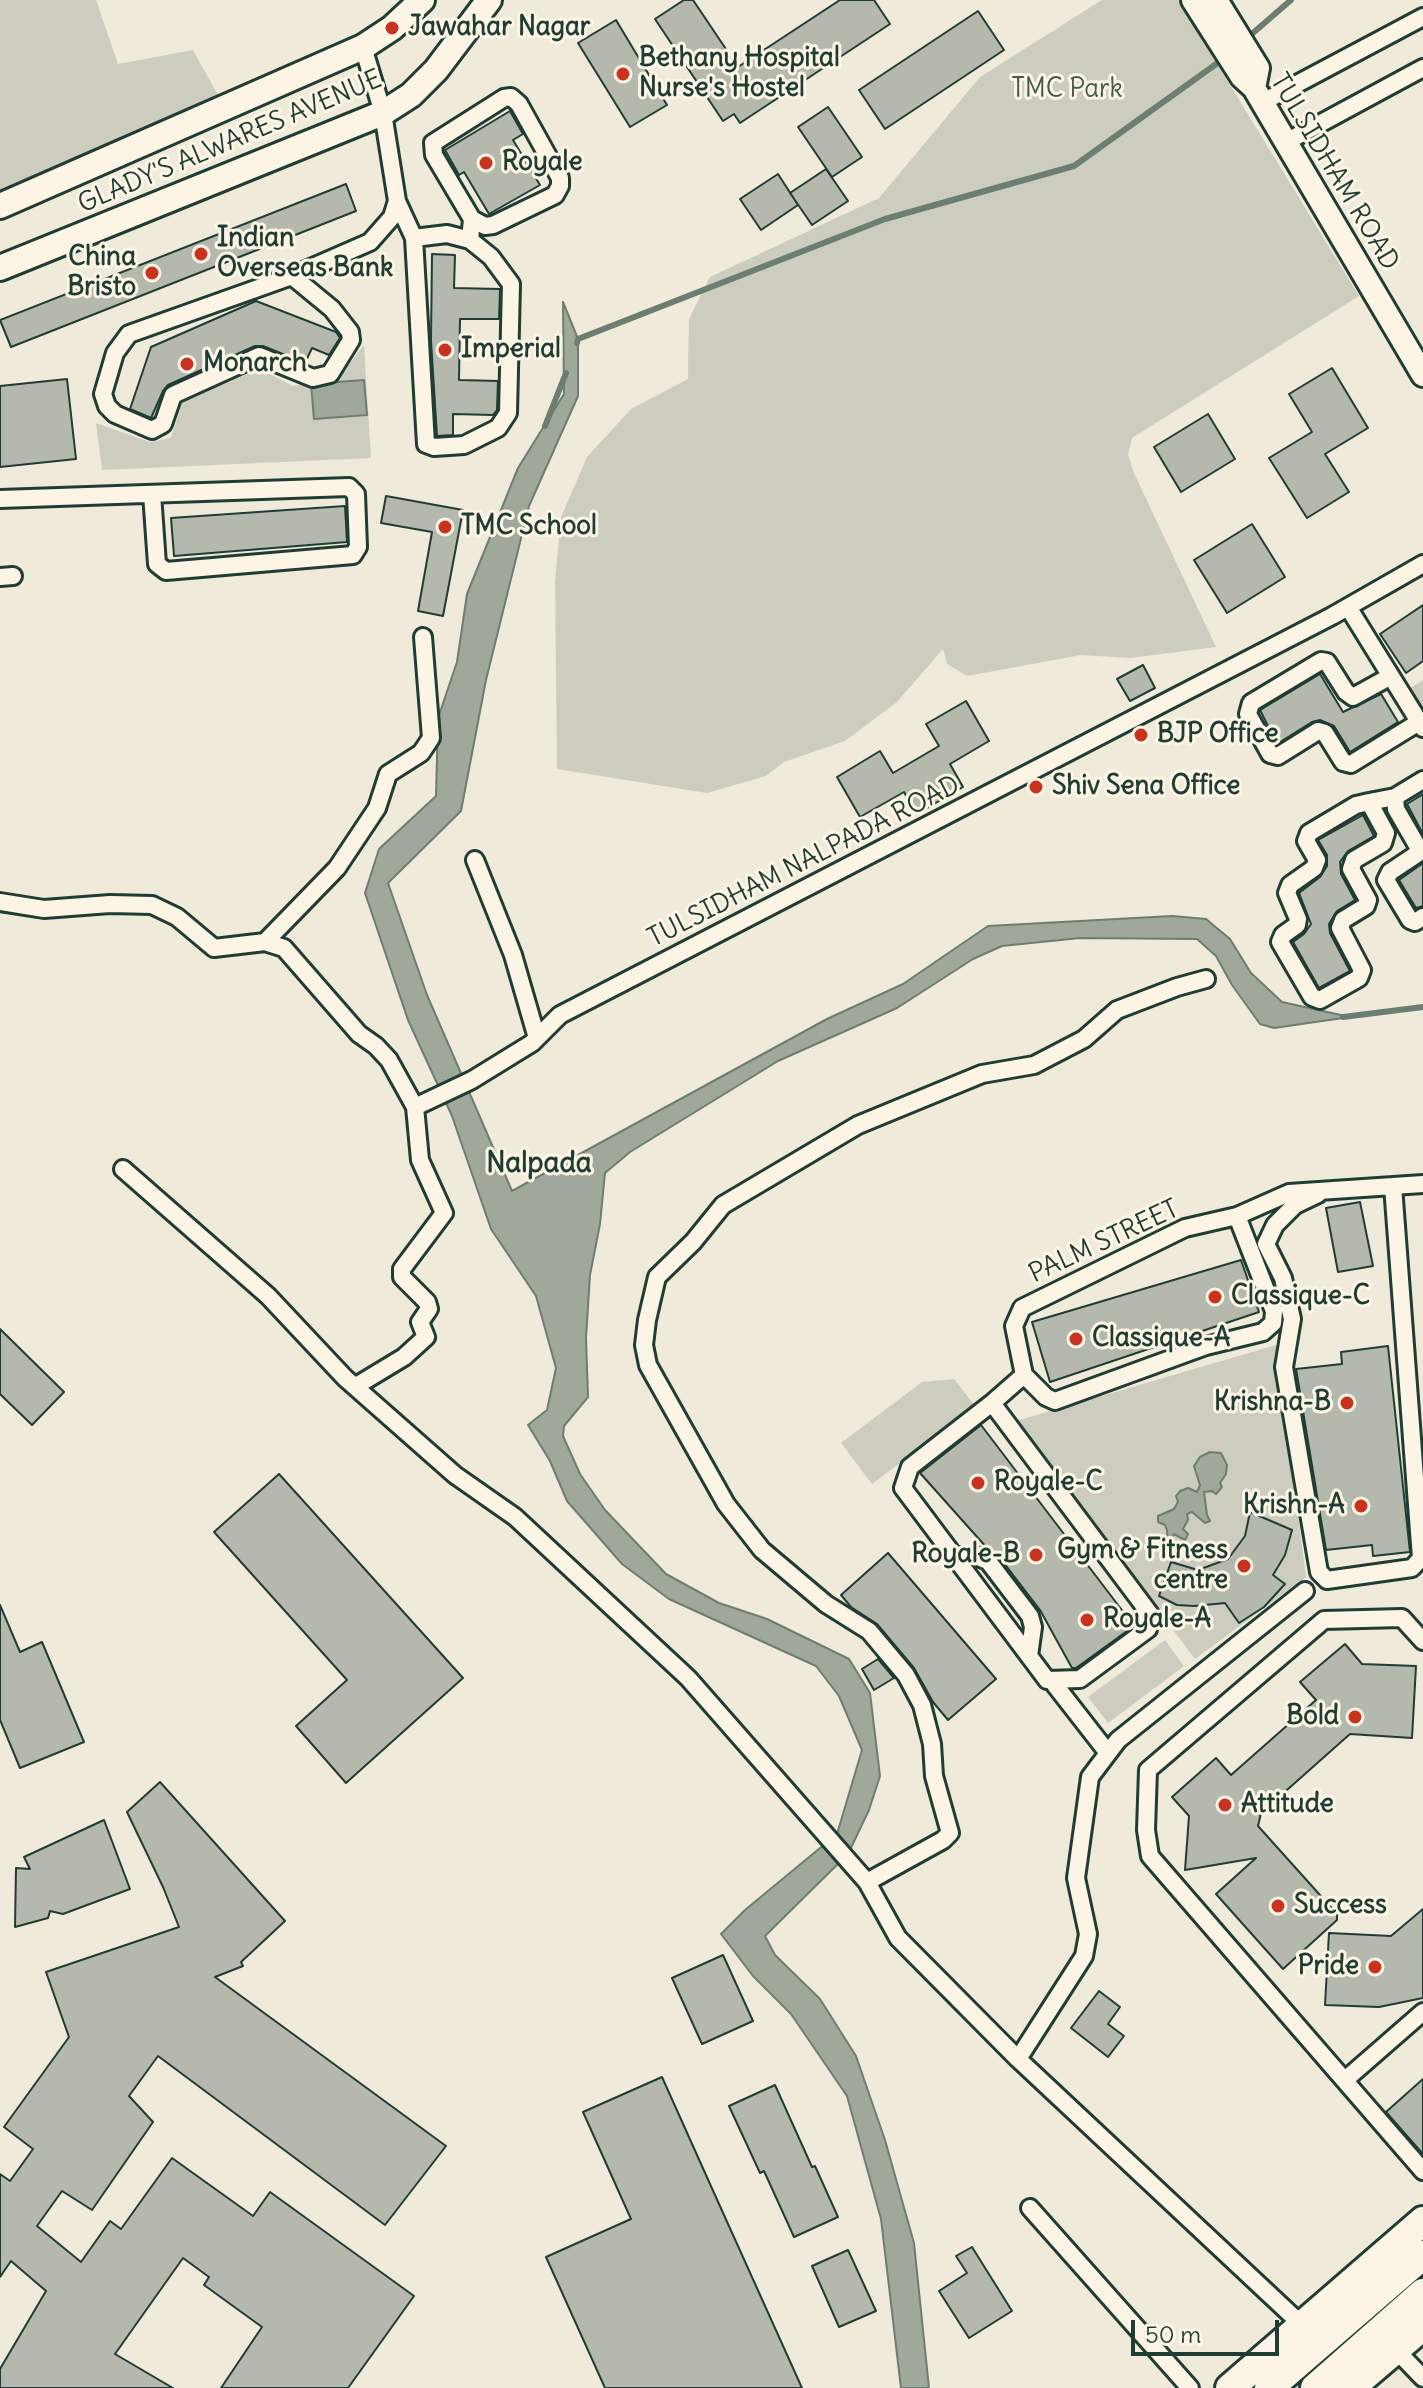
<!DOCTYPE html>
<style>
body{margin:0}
#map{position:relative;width:1423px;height:2388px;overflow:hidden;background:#efeada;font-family:Delius,sans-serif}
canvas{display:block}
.scale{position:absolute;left:1131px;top:2320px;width:148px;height:36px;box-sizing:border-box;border:4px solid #1f3d34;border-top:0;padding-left:10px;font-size:24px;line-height:28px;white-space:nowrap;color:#1f3d34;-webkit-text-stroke:6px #fcf5e5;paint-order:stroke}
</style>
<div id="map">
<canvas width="1423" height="2388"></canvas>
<div class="scale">50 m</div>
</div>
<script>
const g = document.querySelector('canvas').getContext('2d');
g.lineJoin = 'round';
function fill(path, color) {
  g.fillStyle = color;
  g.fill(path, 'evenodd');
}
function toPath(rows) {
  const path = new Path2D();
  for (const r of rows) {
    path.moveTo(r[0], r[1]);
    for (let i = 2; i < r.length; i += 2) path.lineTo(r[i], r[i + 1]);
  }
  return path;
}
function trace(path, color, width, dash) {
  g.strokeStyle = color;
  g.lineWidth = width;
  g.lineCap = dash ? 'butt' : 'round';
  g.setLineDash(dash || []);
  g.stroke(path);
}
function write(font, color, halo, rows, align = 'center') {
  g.font = font + ' Delius,sans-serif';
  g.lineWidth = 6;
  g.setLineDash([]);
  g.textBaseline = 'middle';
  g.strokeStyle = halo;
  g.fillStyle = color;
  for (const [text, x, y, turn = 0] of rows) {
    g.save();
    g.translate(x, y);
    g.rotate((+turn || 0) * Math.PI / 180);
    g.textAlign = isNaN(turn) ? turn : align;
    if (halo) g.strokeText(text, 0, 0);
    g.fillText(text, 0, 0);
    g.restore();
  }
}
const green = toPath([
 [0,0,96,0,118,64,193,50,219,97,0,190],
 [1102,0,1178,0,1359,296,1132,438,1128,454,1133,471,1216,647,1131,658,1081,655,967,676,947,664,943,649,897,702,845,741,784,762,766,776,707,793,557,769,555,581,561,517,587,457,631,409,688,379,689,319,710,277,879,198,980,77],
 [364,345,371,458,102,470,96,423,150,442,171,438,182,403,259,369,293,386,339,378],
 [1423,680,1423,717,1407,690],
 [1276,1345,1306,1577,1195,1659,1016,1421],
 [954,1379,975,1406,872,1484,841,1443,922,1382],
 [1165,1640,1184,1666,1108,1723,1088,1697]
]);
const water = toPath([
 [563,302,578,339,578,396,529,506,486,680,461,811,388,883,427,995,512,1191,827,1019,903,984,988,926,1172,916,1206,919,1230,939,1251,973,1282,1002,1350,1017,1274,1028,1260,1024,1232,985,1216,956,1197,939,1080,938,1002,946,973,959,897,1008,778,1061,630,1152,605,1173,600,1224,590,1275,586,1338,588,1397,564,1426,563,1436,580,1474,605,1510,666,1574,719,1603,767,1619,849,1659,870,1693,880,1776,869,1810,848,1854,765,1936,775,1955,820,1999,856,2056,885,2140,914,2243,929,2388,901,2388,881,2219,847,2096,791,2014,753,1976,721,1934,745,1910,837,1834,862,1750,839,1696,816,1666,669,1599,622,1564,567,1501,550,1461,528,1425,547,1410,556,1368,536,1296,491,1229,452,1116,408,1020,365,893,379,849,436,796,438,718,457,662,467,594,518,468,564,394,563,302],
 [364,380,367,415,314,419,311,384,364,380],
 [1210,1452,1221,1453,1227,1465,1226,1474,1220,1483,1222,1487,1216,1494,1212,1491,1204,1492,1207,1515,1210,1521,1205,1523,1192,1512,1187,1514,1188,1520,1183,1529,1188,1534,1185,1540,1174,1534,1168,1544,1167,1530,1165,1525,1158,1522,1158,1516,1174,1509,1178,1502,1176,1496,1180,1491,1188,1488,1197,1492,1200,1485,1194,1466,1200,1457,1210,1452]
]);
const stream = toPath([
 [1246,39,1291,0],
 [577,343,578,339,885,219,1074,166,1219,62],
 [545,426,566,373],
 [1343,1017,1423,1007]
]);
const building = toPath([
 [684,0,693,0,738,67,840,0,874,0,890,24,740,123,734,114,723,121,655,19,684,0],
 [978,11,1004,50,885,129,859,90,978,11],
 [616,20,667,105,630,127,578,43,616,20],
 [828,107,862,157,832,177,798,127,828,107],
 [510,111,523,134,513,140,540,185,489,214,464,172,459,175,445,150,510,111],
 [826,169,848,201,812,225,790,193,826,169],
 [778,174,798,205,761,230,740,199,778,174],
 [346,184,356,211,11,347,0,320,346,184],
 [432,254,455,255,454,288,500,289,499,319,460,319,459,380,498,381,497,410,493,415,453,414,453,435,437,436,431,341,432,254],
 [256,301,336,332,340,338,329,355,312,348,305,363,263,346,255,346,168,385,163,391,151,418,130,409,151,347,256,301],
 [1332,368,1368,428,1325,454,1349,492,1307,518,1269,458,1312,432,1289,394,1332,368],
 [67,379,76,459,0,467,0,386,67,379],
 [1208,414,1235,459,1181,492,1154,447,1208,414],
 [386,496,463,510,443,616,418,611,432,532,381,523,386,496],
 [345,506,347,542,174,556,171,518,345,506],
 [1252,524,1285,577,1227,613,1194,560,1252,524],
 [1423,605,1423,661,1406,673,1380,634,1423,605],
 [1143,665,1155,688,1130,701,1117,679,1143,665],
 [1320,674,1343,712,1381,694,1398,722,1350,752,1334,726,1320,720,1312,722,1277,744,1260,710,1320,674],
 [966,701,989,741,950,764,963,787,917,814,904,792,860,817,837,777,880,751,893,773,939,746,926,724,966,701],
 [1423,794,1423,834,1407,804,1423,794],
 [1363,815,1374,836,1348,851,1340,862,1341,874,1355,900,1337,911,1329,924,1330,933,1350,971,1319,988,1293,942,1304,934,1311,924,1299,893,1320,877,1327,866,1327,855,1318,840,1363,815],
 [1423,863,1423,906,1416,908,1399,880,1423,863],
 [1360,1202,1373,1266,1338,1272,1326,1208,1360,1202],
 [1241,1260,1259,1312,1050,1382,1032,1322,1241,1260],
 [0,1329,64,1392,32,1425,0,1394,0,1329],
 [1388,1346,1410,1552,1373,1556,1372,1545,1326,1550,1296,1369,1342,1364,1341,1352,1388,1346],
 [981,1425,1134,1626,1076,1668,1072,1668,1040,1610,997,1554,987,1548,920,1473,981,1425],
 [279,1474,463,1678,346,1783,296,1726,347,1680,214,1532,279,1474],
 [1250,1512,1292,1530,1285,1555,1273,1575,1285,1584,1264,1607,1239,1623,1225,1603,1194,1606,1177,1605,1159,1596,1171,1562,1198,1570,1228,1559,1245,1536,1250,1512],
 [888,1553,996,1679,948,1720,933,1702,914,1668,877,1624,851,1607,841,1595,888,1553],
 [0,1605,20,1652,42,1642,84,1742,20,1768,0,1720,0,1605],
 [1345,1644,1362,1664,1416,1666,1412,1738,1350,1734,1261,1813,1258,1826,1337,1914,1337,1920,1283,1969,1216,1894,1256,1858,1185,1870,1189,1816,1172,1797,1216,1758,1231,1775,1316,1700,1300,1682,1345,1644],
 [878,1659,894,1678,874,1690,862,1669,878,1659],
 [160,1782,285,1921,241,1962,243,1966,215,1977,446,2146,385,2225,158,2056,129,2096,153,2122,92,2210,62,2191,37,2226,81,2262,110,2221,121,2229,172,2158,253,2216,270,2192,414,2296,348,2388,221,2388,262,2327,204,2285,209,2277,183,2258,115,2354,173,2388,0,2388,0,2369,46,2291,11,2261,0,2277,0,2174,10,2181,33,2149,4,2127,69,2037,46,1972,179,1927,163,1887,127,1812,160,1782],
 [104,1820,130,1889,63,1914,50,1911,48,1918,15,1927,16,1868,30,1869,24,1857,104,1820],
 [1423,1909,1423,1998,1379,2007,1325,2005,1329,1933,1391,1936,1423,1909],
 [723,1955,753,2021,702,2044,672,1978,723,1955],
 [1099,1991,1120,2007,1108,2024,1124,2036,1108,2057,1071,2028,1099,1991],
 [662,2077,710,2184,802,2388,605,2388,546,2257,631,2219,583,2112,662,2077],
 [1423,2079,1423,2154,1386,2112,1423,2079],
 [775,2085,812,2167,815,2166,838,2217,794,2237,764,2171,760,2173,729,2106,775,2085],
 [972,2247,1012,2311,969,2338,939,2291,967,2273,956,2256,972,2247],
 [848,2250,876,2311,839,2327,812,2266,848,2250]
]);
const minor = toPath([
 [363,47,383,113,397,201,414,238,426,444,434,447,464,445,498,428,508,413,511,284,491,257,470,240,447,234,414,238],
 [1263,102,1423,17],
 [1286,142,1423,68],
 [470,240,472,219,434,155,433,143,504,98,511,97,519,104,560,178,560,186,555,195,493,225,485,226,472,219],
 [292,276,129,334,115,353,103,394,107,406,115,414,152,430,163,424,173,395,259,356,313,378,330,374,351,340,350,332,332,309,292,276,370,242,392,217,397,201],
 [0,499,349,487,356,494,358,547,353,555,166,571,157,564,152,494],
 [0,577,13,576],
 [1348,607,1423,728],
 [1391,676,1353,697,1346,692,1327,662,1321,661,1251,703,1248,714,1270,754,1278,756,1318,731,1325,733,1343,762,1351,764,1419,722],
 [1423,780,1395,797,1396,809,1418,847,1417,854,1390,872,1386,880,1410,920,1415,922,1423,917],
 [1369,802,1386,833,1383,843,1354,860,1351,869,1368,900,1366,906,1343,920,1340,928,1362,970,1359,978,1320,1000,1312,997,1280,942,1283,935,1297,925,1298,919,1287,893,1290,885,1314,868,1317,860,1306,841,1309,833,1356,805,1369,802,1395,797],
 [475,860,513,955,537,1038],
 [0,902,44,909,110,904,152,905,177,917,214,948,265,942,337,868,377,808,388,774,421,753,431,738,423,637],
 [265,942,284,948,359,1034,376,1046,389,1060,415,1107,420,1160,444,1213,402,1269,402,1277,427,1302,429,1309,420,1322,426,1337,404,1357,356,1386],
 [415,1107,472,1080,532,1043,560,1015,1332,616,1423,564],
 [123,1169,268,1296,345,1378,455,1475,515,1517,688,1678,867,1882,898,1938,1018,2059],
 [1318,1194,1295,1205,1275,1225,1266,1244,1283,1278,1292,1319,1284,1367,1319,1572,1327,1580,1412,1568,1421,1558,1393,1186],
 [1024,1375,1046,1397,1055,1401,1206,1346,1263,1332,1273,1323,1274,1311,1237,1216],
 [992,1403,910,1467,903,1488,1047,1680,1080,1679,1148,1629,1150,1614,992,1403,1024,1375,1014,1326,1022,1308,1185,1228,1237,1216,1289,1193,1423,1184],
 [954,1556,976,1556,988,1561,1030,1616,1033,1627,1029,1656],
 [1423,1641,1402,1618,1324,1620,1148,1770,1146,1830,1150,1856,1423,2171],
 [1055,1685,1108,1753],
 [867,1882,943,1840,950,1833,934,1776,932,1744,922,1705,906,1675,869,1631,826,1604,762,1550,726,1504,648,1365,644,1345,647,1320,657,1277,693,1242,723,1205,858,1125,982,1074,1034,1065,1084,1039,1117,1010,1177,987,1206,979],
 [1345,2080,1423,2012],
 [1030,2208,1190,2388],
 [1302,2325,1018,2059,1084,1956,1088,1934,1076,1878,1090,1777,1118,1740,1305,1591],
 [1395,2349,1423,2378]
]);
const tertiary = toPath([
 [1193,0,1242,77,1254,88,1423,375],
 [1216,0,1258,68,1254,88]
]);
const secondary = toPath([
 [0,206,363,47,392,28,422,0],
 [0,268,383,113,411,95,436,70,489,0]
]);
const trunk = toPath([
 [1230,2388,1423,2221],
 [1269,2388,1423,2255],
 [1315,2388,1423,2293],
 [1350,2388,1423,2326]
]);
const markers = [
 [392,28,8,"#c8321e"],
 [623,74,8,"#c8321e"],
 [486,163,8,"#c8321e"],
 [201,254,8,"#c8321e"],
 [152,273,8,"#c8321e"],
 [445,350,8,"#c8321e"],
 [187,364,8,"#c8321e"],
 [445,527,8,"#c8321e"],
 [1141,735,8,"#c8321e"],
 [1036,787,8,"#c8321e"],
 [1215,1297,8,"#c8321e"],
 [1076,1339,8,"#c8321e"],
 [1347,1403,8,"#c8321e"],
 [978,1483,8,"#c8321e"],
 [1361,1506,8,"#c8321e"],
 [1036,1555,8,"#c8321e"],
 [1244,1566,8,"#c8321e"],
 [1087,1620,8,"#c8321e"],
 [1355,1717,8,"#c8321e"],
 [1225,1805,8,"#c8321e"],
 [1278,1906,8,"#c8321e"],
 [1375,1967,8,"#c8321e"]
];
const poiNames = [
 ["Jawahar Nagar",408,28],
 ["Bethany Hospital",639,59],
 ["Nurse's Hostel",639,89],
 ["Royale",502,163],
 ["Indian",217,239],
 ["Overseas Bank",217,269],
 ["China",136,258,"right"],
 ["Bristo",136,288,"right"],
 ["Imperial",461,350],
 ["Monarch",203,364],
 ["TMC School",461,527],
 ["BJP Office",1157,735],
 ["Shiv Sena Office",1052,787],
 ["Classique-C",1231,1297],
 ["Classique-A",1092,1339],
 ["Krishna-B",1331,1403,"right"],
 ["Royale-C",994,1483],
 ["Krishn-A",1345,1506,"right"],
 ["Gym & Fitness",1228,1551,"right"],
 ["centre",1228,1581,"right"],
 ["Royale-B",1020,1555,"right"],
 ["Royale-A",1103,1620],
 ["Bold",1339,1717,"right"],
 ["Attitude",1241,1805],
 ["Success",1294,1906],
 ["Pride",1359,1967,"right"]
];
const parkNames = [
 ["TMC Park",1067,90]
];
const streetNames = [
 ["GLADY'S ALWARES AVENUE",230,142,-23],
 ["TULSIDHAM ROAD",1334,172,59],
 ["TULSIDHAM NALPADA ROAD",804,862,-27],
 ["PALM STREET",1104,1242,-25]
];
const neighbourhoodNames = [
 ["Nalpada",539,1164]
];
fill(green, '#cccdbf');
fill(water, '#9fa89a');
trace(water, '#6c7d71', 2);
trace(stream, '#6c7d71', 6);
fill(building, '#b5b9ad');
trace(building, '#1f3d34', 2);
trace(minor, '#1f3d34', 22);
trace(tertiary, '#1f3d34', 28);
trace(secondary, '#1f3d34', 30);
trace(trunk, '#1f3d34', 34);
trace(minor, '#fcf5e5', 16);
trace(tertiary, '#fcf5e5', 22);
trace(secondary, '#fcf5e5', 24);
trace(trunk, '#fcf5e5', 28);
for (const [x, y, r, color] of markers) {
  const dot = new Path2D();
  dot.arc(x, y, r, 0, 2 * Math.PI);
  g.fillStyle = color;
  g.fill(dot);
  trace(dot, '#fcf5e5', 3);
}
write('bold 26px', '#1f3d34', '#fcf5e5', poiNames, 'left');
write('26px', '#425a50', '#fcf5e5', parkNames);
write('26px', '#1f3d34', '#fcf5e5', streetNames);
write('bold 28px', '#1f3d34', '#fcf5e5', neighbourhoodNames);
</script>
